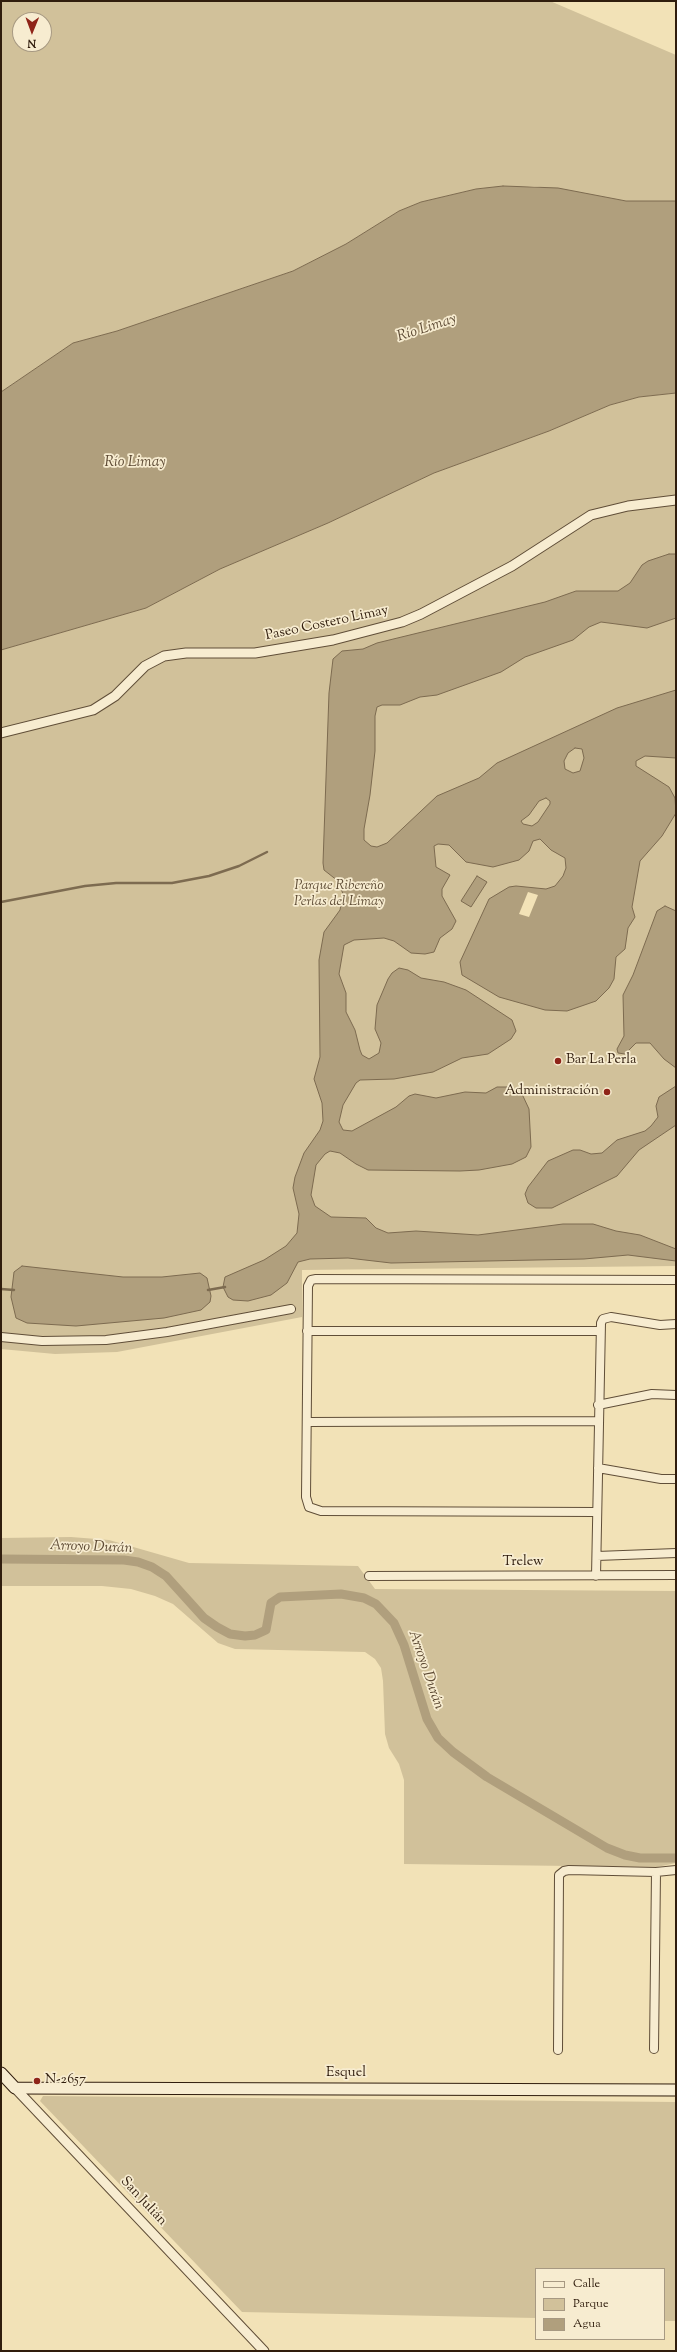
<!DOCTYPE html>
<meta charset="utf-8">
<style>
body{margin:0}
#map{position:relative;width:677px;height:2352px;overflow:hidden;background:#f2e2b7;font-family:"Sorts Mill Goudy",serif}
canvas{display:block}
.frame{position:absolute;inset:0;border:2px solid #301d0d;pointer-events:none}
.legend{position:absolute;left:535px;top:2268px;width:130px;height:72px;box-sizing:border-box;background:#f7ecd0;border:1px solid #a79982;margin:0;padding:5px 7px;list-style:none;font-size:12px;color:#301d0d}
.legend li{display:flex;align-items:center;gap:8px;height:20px}
.legend b{width:20px;border:1px solid #a79982}
.north{position:absolute;left:12px;top:12px;width:40px;height:40px;box-sizing:border-box;background:#f7ecd0;border:1px solid #a79982;border-radius:50%;rotate:181deg;font-size:11px;font-weight:700;line-height:16px;text-align:center;color:#301d0d}
.north::after{content:'';display:block;margin:auto;width:14px;height:18px;background:#8f2418;clip-path:polygon(50% 0,100% 100%,50% 72%,0 100%)}
</style>
<div id="map">
<canvas width="677" height="2352"></canvas>
<div class="frame"></div>
<ul class="legend">
<li><b style="height:5px;background:#f7ecd0"></b>Calle</li>
<li><b style="height:11px;background:#d1c19a"></b>Parque</li>
<li><b style="height:11px;background:#b09f7d"></b>Agua</li>
</ul>
<div class="north">N</div>
</div>
<script>
const g = document.querySelector('canvas').getContext('2d');
g.lineJoin = 'round';
function fill(path, color) {
  g.fillStyle = color;
  g.fill(path, 'evenodd');
}
function toPath(rows) {
  const path = new Path2D();
  for (const r of rows) {
    path.moveTo(r[0], r[1]);
    for (let i = 2; i < r.length; i += 2) path.lineTo(r[i], r[i + 1]);
  }
  return path;
}
function trace(path, color, width, dash) {
  g.strokeStyle = color;
  g.lineWidth = width;
  g.lineCap = dash ? 'butt' : 'round';
  g.setLineDash(dash || []);
  g.stroke(path);
}
function write(font, color, halo, rows, align = 'center') {
  g.font = font + ' "Sorts Mill Goudy",serif';
  g.lineWidth = 3.5;
  g.setLineDash([]);
  g.textBaseline = 'middle';
  g.strokeStyle = halo;
  g.fillStyle = color;
  for (const [text, x, y, turn = 0] of rows) {
    g.save();
    g.translate(x, y);
    g.rotate((+turn || 0) * Math.PI / 180);
    g.textAlign = isNaN(turn) ? turn : align;
    if (halo) g.strokeText(text, 0, 0);
    g.fillText(text, 0, 0);
    g.restore();
  }
}
const green = toPath([
 [1,1,550,1,676,55,676,201,626,201,534,186,476,189,421,202,399,211,346,244,293,271,117,331,73,343,1,392],
 [20,20,44,20,44,44,20,44],
 [676,393,676,1266,302,1270,302,1317,117,1352,55,1354,1,1349,1,650,146,608,220,569,328,523,434,473,549,431,610,405,639,397],
 [71,1537,109,1540,189,1563,358,1566,375,1589,676,1591,676,1863,657,1867,404,1864,404,1780,399,1764,389,1748,385,1734,383,1681,381,1668,375,1659,365,1652,235,1649,218,1643,173,1604,155,1596,131,1589,102,1586,1,1586,1,1538],
 [43,2096,676,2102,676,2321,664,2321,664,2269,536,2269,536,2318,242,2312,40,2101]
]);
const water = toPath([
 [503,186,558,188,626,201,676,201,676,393,639,397,610,405,549,431,434,473,328,523,220,569,146,608,1,650,1,392,73,343,117,331,293,271,346,244,399,211,421,202,476,189,503,186],
 [669,554,676,554,676,618,647,628,601,622,589,627,573,640,525,657,501,672,437,695,420,697,400,705,382,705,377,707,375,716,375,751,370,795,364,829,364,840,371,846,377,847,387,843,437,796,479,778,497,763,617,708,676,690,676,758,645,756,636,761,636,766,669,787,675,798,676,813,662,836,640,861,632,907,635,917,628,928,625,949,616,957,614,979,609,988,596,1001,567,1011,545,1010,499,997,462,975,460,962,489,899,509,887,516,886,546,889,555,886,563,876,566,868,565,858,551,850,540,839,533,841,529,851,519,860,493,867,466,862,449,845,438,844,434,846,436,867,450,875,442,889,442,896,456,921,452,929,440,938,434,952,425,954,411,953,394,941,384,938,354,940,344,945,339,974,346,993,346,1012,355,1030,360,1050,362,1055,369,1059,379,1053,381,1043,375,1029,377,1005,388,979,392,973,399,968,408,970,421,978,444,982,466,990,512,1020,516,1031,511,1039,488,1054,462,1058,433,1072,394,1079,360,1080,356,1083,343,1105,339,1122,343,1130,352,1131,396,1107,409,1096,415,1094,436,1098,465,1092,486,1093,497,1087,510,1087,522,1094,529,1109,531,1147,526,1157,512,1164,479,1170,460,1171,368,1170,356,1164,340,1153,330,1151,325,1154,316,1165,311,1195,315,1206,331,1217,366,1218,376,1228,388,1233,416,1231,478,1235,563,1224,593,1224,616,1231,640,1235,676,1249,676,1261,628,1255,584,1259,391,1263,348,1258,310,1259,298,1262,287,1283,271,1295,248,1301,233,1300,228,1297,223,1287,225,1277,264,1260,286,1246,297,1233,299,1214,293,1188,295,1177,304,1153,320,1130,323,1121,322,1103,314,1079,320,1057,319,960,324,932,340,910,343,894,338,881,324,870,323,863,329,693,333,659,342,651,363,649,377,643,545,602,576,591,618,591,630,583,642,565,648,561,669,554],
 [575,748,582,749,584,758,580,771,573,773,565,769,564,761,568,753,575,748],
 [546,798,550,801,550,804,538,822,532,826,523,824,521,821,529,815,539,801,546,798],
 [477,876,487,882,471,907,461,901,477,876],
 [665,906,676,911,676,1068,664,1059,650,1043,636,1043,625,1054,618,1053,617,1049,624,1036,623,995,633,975,657,911,665,906],
 [676,1086,676,1125,639,1150,617,1176,552,1208,536,1208,528,1203,525,1194,528,1187,548,1161,573,1150,580,1150,591,1154,602,1153,617,1140,645,1131,651,1126,658,1117,656,1106,659,1097,676,1086],
 [22,1266,123,1277,162,1277,200,1273,207,1278,211,1296,210,1302,201,1310,164,1318,76,1326,27,1323,16,1318,11,1297,14,1272,22,1266]
]);
const pier = toPath([
 [528,892,538,895,529,917,519,914]
]);
const stream = toPath([
 [1,902,85,886,116,883,172,883,209,876,239,866,267,852],
 [1,1289,14,1290],
 [208,1290,225,1287]
]);
const canal = toPath([
 [1,1559,124,1560,138,1562,152,1567,166,1576,204,1618,217,1627,230,1634,245,1636,255,1635,266,1630,271,1603,280,1597,341,1594,364,1598,376,1604,394,1623,404,1645,427,1719,438,1738,453,1752,487,1777,607,1848,625,1855,640,1858,676,1858]
]);
const minor = toPath([
 [307,1331,599,1331],
 [1,1337,42,1341,106,1340,167,1332,291,1309],
 [598,1405,652,1394,676,1395],
 [307,1422,598,1421],
 [598,1468,661,1479,676,1479],
 [597,1512,321,1511,309,1507,306,1497,308,1286,311,1280,316,1279,676,1280],
 [597,1556,676,1553],
 [369,1576,676,1575],
 [596,1576,601,1323,603,1319,611,1317,660,1325,676,1324],
 [654,2049,656,1872],
 [558,2050,559,1875,564,1871,569,1870,656,1872,676,1870]
]);
const tertiary = toPath([
 [1,733,93,710,115,696,145,666,164,656,186,653,255,653,333,640,402,622,421,614,512,566,591,515,628,506,676,500],
 [15,2088,264,2351]
]);
const secondary = toPath([
 [1,2073,15,2088,676,2090]
]);
const markers = [
 [558,1061,4,"#8f2418"],
 [607,1092,4,"#8f2418"],
 [37,2081,4,"#8f2418"]
];
const streetNames = [
 ["Paseo Costero Limay",327,624,-12],
 ["Trelew",523,1563],
 ["Esquel",346,2074],
 ["San Julián",143,2202,47]
];
const parkNames = [
 ["Parque Ribereño",339,887],
 ["Perlas del Limay",339,903]
];
const poiNames = [
 ["Bar La Perla",566,1061],
 ["Administración",599,1092,"right"],
 ["N-2657",45,2081]
];
const waterNames = [
 ["Río Limay",427,329,-18],
 ["Río Limay",135,463],
 ["Arroyo Durán",91,1548,2],
 ["Arroyo Durán",425,1670,71]
];
fill(green, '#d1c19a');
fill(water, '#b09f7d');
trace(water, '#7d6b50', 1);
fill(pier, '#f2e2b7');
trace(stream, '#7d6b50', 2.5);
trace(canal, '#b09f7d', 9);
trace(minor, '#604e38', 10);
trace(tertiary, '#604e38', 11);
trace(secondary, '#301d0d', 13);
trace(minor, '#f7ecd0', 8);
trace(tertiary, '#f7ecd0', 9);
trace(secondary, '#f7ecd0', 11);
for (const [x, y, r, color] of markers) {
  const dot = new Path2D();
  dot.arc(x, y, r, 0, 2 * Math.PI);
  g.fillStyle = color;
  g.fill(dot);
  trace(dot, '#f7ecd0', 1.5);
}
write('14px', '#301d0d', '#f7ecd0', streetNames);
write('italic 14px', '#604e37', '#f7ecd0', parkNames);
write('14px', '#301d0d', '#f7ecd0', poiNames, 'left');
write('italic 15px', '#5d4a34', '#f7ecd0', waterNames);
</script>
